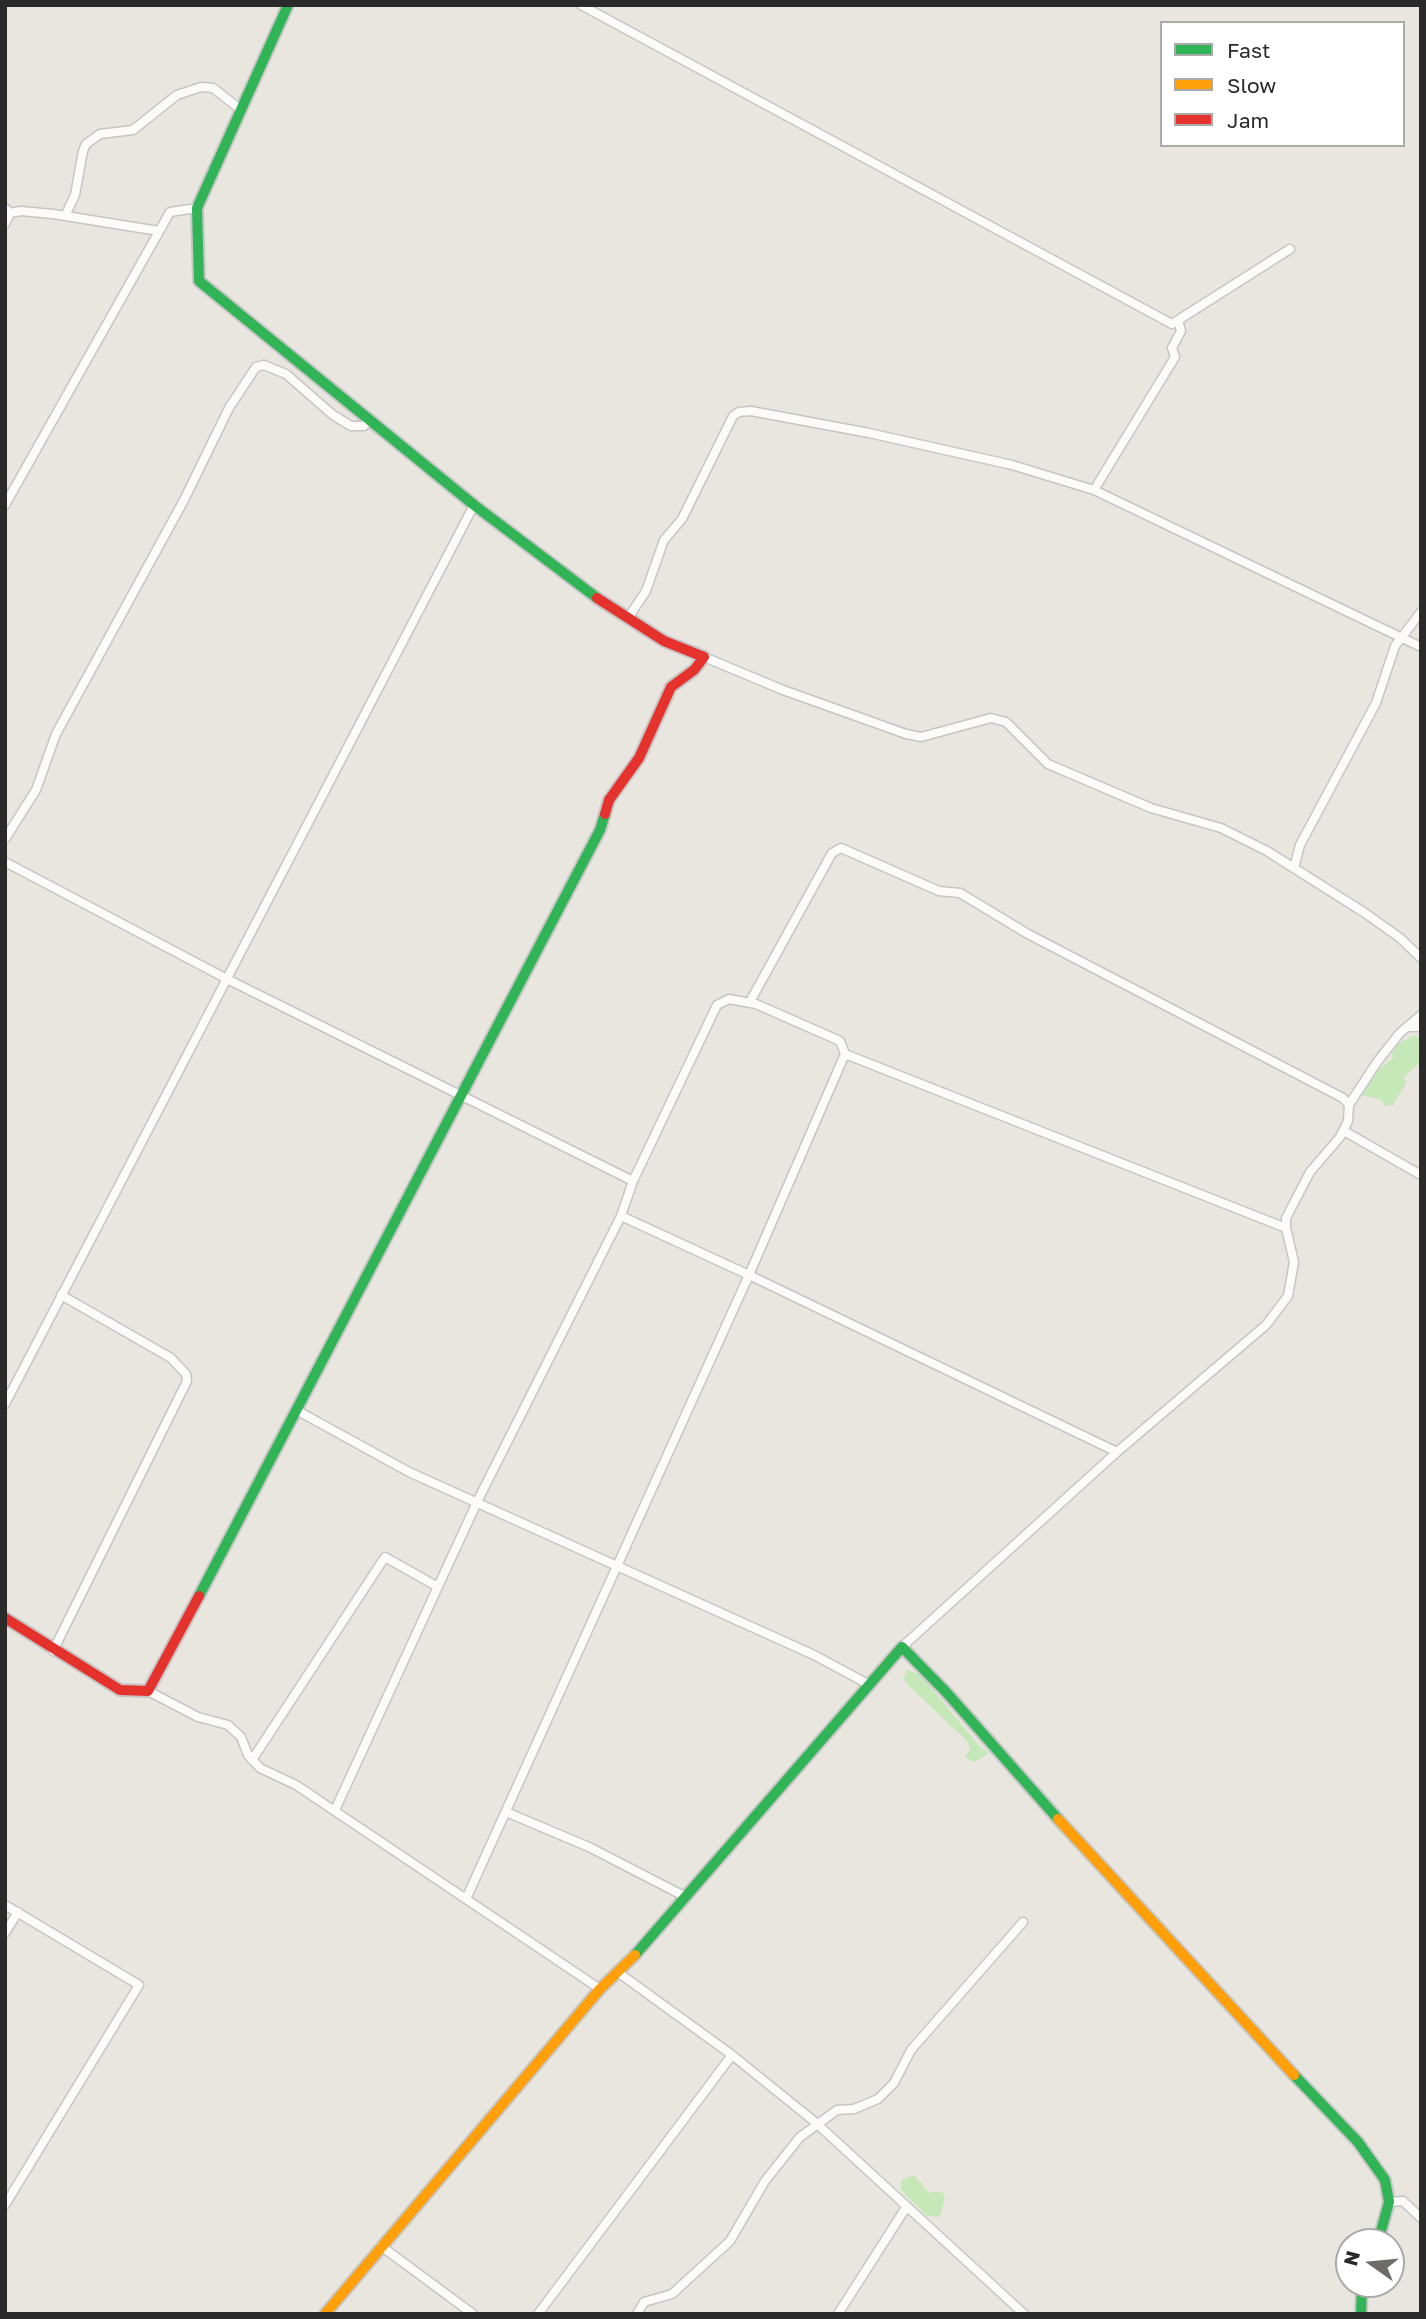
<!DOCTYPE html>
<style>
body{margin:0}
#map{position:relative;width:1426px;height:2319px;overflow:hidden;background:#e9e6e0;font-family:"Golos Text",sans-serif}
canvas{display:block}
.frame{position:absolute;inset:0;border:7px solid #2a2a2a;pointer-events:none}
.legend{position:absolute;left:1160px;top:21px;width:245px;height:126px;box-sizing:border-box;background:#fff;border:2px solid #aaa;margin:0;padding:9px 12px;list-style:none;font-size:21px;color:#2a2a2a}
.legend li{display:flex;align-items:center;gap:14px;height:35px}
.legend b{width:35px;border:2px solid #aaa}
.north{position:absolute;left:1335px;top:2228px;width:70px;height:70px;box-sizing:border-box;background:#fff;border:2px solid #aaa;border-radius:50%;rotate:285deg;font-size:19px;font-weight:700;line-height:28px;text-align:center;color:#2a2a2a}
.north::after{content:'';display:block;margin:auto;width:24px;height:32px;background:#6d6c6a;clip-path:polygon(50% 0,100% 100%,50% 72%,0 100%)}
</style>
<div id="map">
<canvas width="1426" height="2319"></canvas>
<div class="frame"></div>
<ul class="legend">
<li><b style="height:9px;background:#30b455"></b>Fast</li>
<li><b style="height:9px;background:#ff9f0a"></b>Slow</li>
<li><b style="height:9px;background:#e5322d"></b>Jam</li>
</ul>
<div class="north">N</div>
</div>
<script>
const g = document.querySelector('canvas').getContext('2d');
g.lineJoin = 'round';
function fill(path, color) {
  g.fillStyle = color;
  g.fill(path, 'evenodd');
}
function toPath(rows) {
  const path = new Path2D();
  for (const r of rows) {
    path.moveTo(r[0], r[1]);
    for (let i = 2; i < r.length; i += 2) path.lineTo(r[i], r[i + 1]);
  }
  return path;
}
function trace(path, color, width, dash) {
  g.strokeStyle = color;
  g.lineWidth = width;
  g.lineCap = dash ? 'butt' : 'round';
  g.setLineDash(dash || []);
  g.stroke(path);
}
const green = toPath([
 [1415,1035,1421,1040,1421,1061,1404,1077,1406,1083,1393,1105,1384,1106,1382,1100,1362,1095,1379,1069,1393,1058,1392,1053,1398,1044],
 [906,1670,919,1674,928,1684,980,1747,989,1752,985,1756,974,1762,965,1757,970,1750,968,1742,908,1685,904,1679],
 [914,2175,929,2193,941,2191,945,2197,940,2217,927,2216,900,2189,902,2180]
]);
const street = toPath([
 [581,5,1172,324,1290,249],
 [5,208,10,213,21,211,53,214,159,231],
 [65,216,75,195,83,151,86,144,100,134,133,130,177,95,201,87,213,88,240,109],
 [5,224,10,213],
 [1094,490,1175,357,1172,348,1181,331,1178,320],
 [5,505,170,212,197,208],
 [628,618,646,591,664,540,682,519,733,416,739,412,751,411,869,433,1012,465,1094,490,1421,647],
 [704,657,783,690,906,734,921,737,991,718,1006,722,1048,764,1151,808,1221,828,1267,851,1365,913,1400,938,1421,958],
 [5,839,36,790,56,734,184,500,229,408,256,367,264,365,286,374,333,415,351,426,364,426,369,419],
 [5,862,227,979,633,1181,621,1216,749,1275,845,1054,1286,1228,1294,1262,1288,1296,1266,1325,1117,1452,902,1647],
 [1294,868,1300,845,1376,703,1395,646,1421,612],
 [752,998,832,853,841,848,939,891,960,893,1028,934,1343,1098,1349,1105,1348,1121,1340,1137,1310,1172,1286,1218,1286,1228],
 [1407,1027,1421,1027],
 [1349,1105,1377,1062,1400,1033,1421,1015],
 [1344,1131,1421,1175],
 [633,1181,717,1005,729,999,756,1004,840,1041,845,1054],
 [5,1404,474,505],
 [298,1411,409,1472,814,1655,868,1684],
 [53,1651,187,1381,186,1374,171,1358,61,1295],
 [148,1691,198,1717,228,1725,241,1737,248,1755,260,1768,296,1785,466,1899],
 [252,1760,385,1557,438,1587],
 [335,1810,478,1500,621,1216],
 [506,1812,589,1847,684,1896],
 [5,1905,139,1985,5,2205],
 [5,1933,18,1912],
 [619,1973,732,2055,815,2122,1024,2314],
 [600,1989,466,1899,749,1275,1117,1452],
 [1389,2202,1403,2201,1421,2218],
 [381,2246,473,2314],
 [538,2314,732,2055],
 [637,2314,644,2302,672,2294,730,2241,765,2181,800,2137,837,2110,854,2109,878,2099,894,2083,911,2050,1023,1922],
 [838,2314,907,2206]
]);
const fast = toPath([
 [288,5,197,208,199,281,474,505,597,598],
 [199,1596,600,830,605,814],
 [635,1955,902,1647,947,1693,1058,1819],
 [1294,2075,1358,2142,1385,2180,1389,2202,1378,2242],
 [1361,2314,1362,2284]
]);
const slow = toPath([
 [1058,1819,1294,2075],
 [325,2314,600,1989,635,1955]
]);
const jam = toPath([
 [597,598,664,641,704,657,694,670,671,687,639,758,609,800,605,814],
 [5,1618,120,1690,148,1691,199,1596]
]);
fill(green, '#c6e7b7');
trace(street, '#c6c5c6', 11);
trace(fast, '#c6c5c6', 14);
trace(slow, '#c6c5c6', 14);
trace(jam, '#c6c5c6', 14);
trace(street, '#fcfbfa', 8);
trace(fast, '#30b455', 10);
trace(slow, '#ff9f0a', 10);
trace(jam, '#e5322d', 10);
</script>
